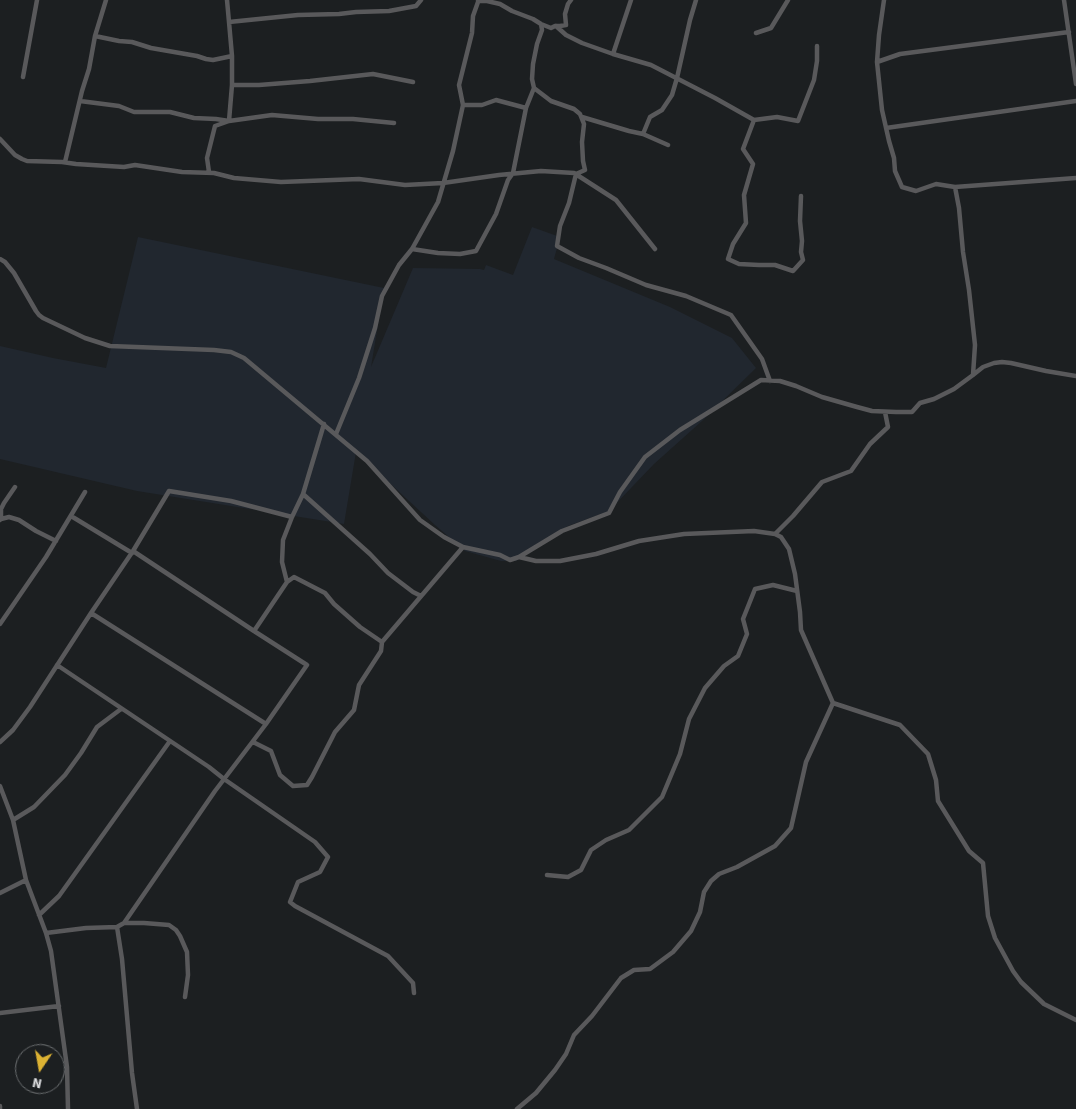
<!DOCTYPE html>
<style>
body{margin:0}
#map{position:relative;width:1076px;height:1109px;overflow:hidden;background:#1c1f21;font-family:"Source Sans 3",sans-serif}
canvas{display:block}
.north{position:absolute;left:15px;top:1044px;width:50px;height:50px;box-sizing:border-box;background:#1c1f21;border:1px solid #6a6d6f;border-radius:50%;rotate:192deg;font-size:14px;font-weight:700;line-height:20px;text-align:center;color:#e0e1e3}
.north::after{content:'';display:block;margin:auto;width:18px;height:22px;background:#dcb233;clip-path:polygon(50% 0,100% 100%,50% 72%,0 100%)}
</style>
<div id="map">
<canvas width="1076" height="1109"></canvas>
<div class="north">N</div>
</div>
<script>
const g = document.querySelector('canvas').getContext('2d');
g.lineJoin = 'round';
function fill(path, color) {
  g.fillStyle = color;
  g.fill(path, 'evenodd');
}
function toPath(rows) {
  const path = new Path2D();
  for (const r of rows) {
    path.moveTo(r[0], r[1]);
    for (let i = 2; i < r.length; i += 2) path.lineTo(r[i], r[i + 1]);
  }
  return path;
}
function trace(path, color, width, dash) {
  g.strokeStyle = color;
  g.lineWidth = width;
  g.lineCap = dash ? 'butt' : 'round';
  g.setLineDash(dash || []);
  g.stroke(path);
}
const built = toPath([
 [532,227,560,237,554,259,670,307,732,338,756,368,702,421,654,464,609,511,568,526,516,561,501,561,465,551,435,525,356,452,344,524,137,491,0,459,0,346,53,358,106,368,138,237,384,288,371,367,413,268,480,269,484,270,486,265,513,275]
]);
const street = toPath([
 [227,0,229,22,298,15,339,14,356,12,389,11,416,6,421,0],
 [884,0,879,35,877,62,882,110,889,141,894,158,895,171,902,187,916,191,936,184,955,187,959,208,963,252,969,290,975,345,973,375],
 [1064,0,1076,84],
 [478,1,487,1,500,4,512,11,533,19,541,24,551,28,555,26,560,26,566,25,565,14,568,4,571,0],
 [229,22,232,56,232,85,259,85,310,81,373,74,413,82],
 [556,26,566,35,582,43,613,54,631,0],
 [756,33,771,28,788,0],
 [95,36,119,41,132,42,151,48,197,56,206,59,213,60,232,56],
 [613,54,651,65,715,98,754,120,743,149,753,164,744,195,746,223,733,244,728,259,739,264,759,265,775,265,793,271,803,260,801,252,802,241,800,221,801,196],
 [877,62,900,54,1069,32],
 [23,77,37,0],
 [534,88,551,101,574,109,580,114,584,124,582,142,583,161,585,170,576,174,569,203,560,226,557,246,579,258,606,268,646,285,686,296,731,315,762,359,770,381],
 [80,101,119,106,134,112,170,112,194,118,216,119,229,121,232,85],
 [463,105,482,105,496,100,526,108],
 [582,117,629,131,643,134,668,145],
 [754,120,777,117,798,121,814,80,817,61,817,46],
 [886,128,1076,101],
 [643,134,650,117,662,110,672,95,677,78,690,20,696,0],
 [0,139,15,155,22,159,27,161,62,162,76,164,124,167,135,165,182,172,214,173,234,178,281,182,359,179,405,185,443,183,499,175,541,171,574,173,616,200,655,249],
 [65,162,82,91,89,69,95,36,106,0],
 [209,172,207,158,215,126,229,121,272,115,318,119,353,119,394,123],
 [955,187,1076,178],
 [412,249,438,253,460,254,476,251,496,214,508,180,513,173,526,108,534,88,532,79,533,64,537,44,542,30,541,24],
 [0,259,5,262,14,273,36,311,39,315,43,318,85,338,110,346,214,350,231,352,244,358,367,461,420,520,444,537,463,547,500,555,510,560,519,557,536,561,560,561,596,554,639,541,684,534,754,531,775,534,781,537,789,549,795,574,800,612,801,630,833,703,900,725,928,754,936,780,938,801,969,851,983,863,988,916,995,938,1013,971,1021,982,1044,1004,1076,1020],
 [336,434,359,378,375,328,382,296,399,265,412,249,438,202,453,151,463,105,459,85,472,33,473,16,478,2],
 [303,494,370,554,388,573,413,592,421,596],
 [71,516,132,553],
 [1,519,1,509,4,503,15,487],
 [0,520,1,519,9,517,19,520,36,531,56,541],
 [775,534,793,516,822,482,851,471,870,444,888,427,885,412],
 [133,551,254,631,287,582,282,562,283,540,292,517,303,494,324,424],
 [519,557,562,531,609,513,620,492,645,457,680,430,761,380,780,381,796,386,822,397,857,407,872,411,896,412,912,412,920,403,934,399,954,389,973,375,983,367,994,363,1002,362,1011,363,1046,371,1076,376],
 [287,582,294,577,325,593,334,604,360,627,382,642],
 [91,613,266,724],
 [0,624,46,557,85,492],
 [57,665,209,767,224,779,315,842,328,857,320,872,298,882,290,902,295,906,388,956,413,983,414,993],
 [0,742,13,730,30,707,91,613,133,551,169,491,231,501,292,517],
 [253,742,271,751,280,775,293,786,307,785,312,777,335,732,354,710,359,685,381,651,382,642,463,547],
 [0,786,13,820,26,880,46,933,51,951,67,1067,68,1109],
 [13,820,34,807,65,775,81,753,97,727,121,709],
 [547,875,568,877,581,870,591,850,606,840,629,830,662,797,680,754,689,719,705,688,724,666,738,656,747,634,743,619,755,589,773,585,797,591],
 [0,893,26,880],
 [39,915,59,896,170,741],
 [124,923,144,923,169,925,176,930,180,936,187,952,188,975,185,997],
 [117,927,122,959,132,1073,137,1109],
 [46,933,86,928,117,927,124,923,215,791,266,724,307,665,254,631],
 [0,1013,59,1006],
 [0,1106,0,1109],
 [517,1109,536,1093,555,1070,566,1054,574,1035,592,1016,621,978,634,970,650,969,673,952,691,931,700,912,704,892,711,881,719,874,737,867,775,846,791,828,806,762,833,703]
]);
fill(built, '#21272f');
trace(street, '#59595b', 4.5);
</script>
